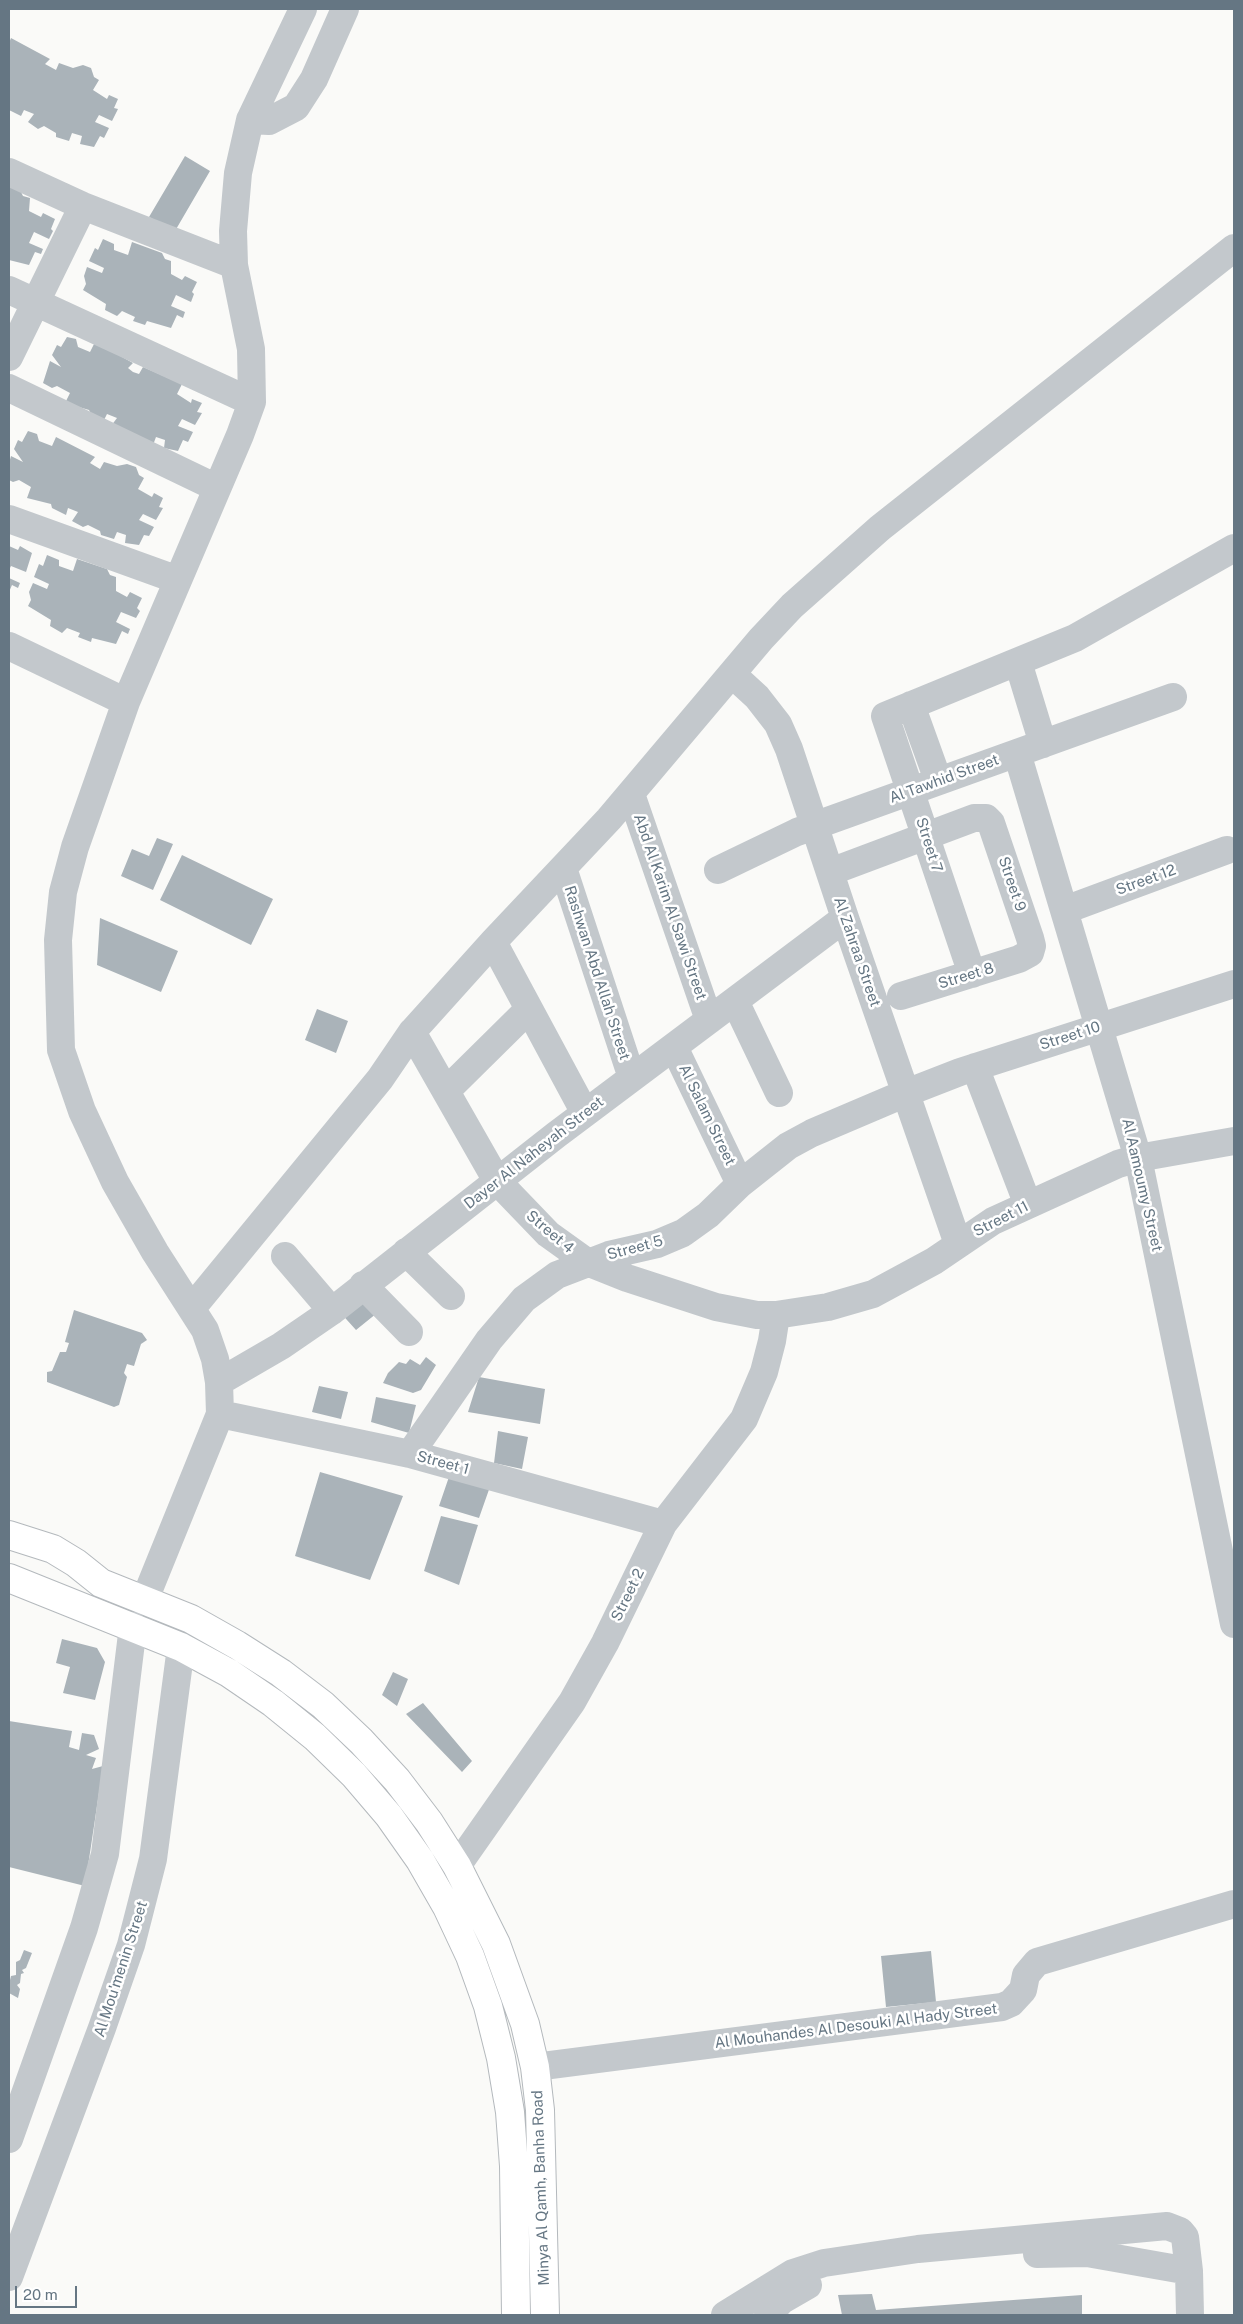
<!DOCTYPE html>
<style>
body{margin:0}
#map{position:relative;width:1243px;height:2324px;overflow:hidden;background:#fafaf8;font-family:"Public Sans",sans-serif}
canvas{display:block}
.frame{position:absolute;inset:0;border:10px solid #657683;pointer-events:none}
.scale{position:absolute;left:15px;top:2286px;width:62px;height:22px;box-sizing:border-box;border:2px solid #657683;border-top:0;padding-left:6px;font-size:15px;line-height:18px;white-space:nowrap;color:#657683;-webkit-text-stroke:4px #fff;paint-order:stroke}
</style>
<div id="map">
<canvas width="1243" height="2324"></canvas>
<div class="frame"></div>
<div class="scale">20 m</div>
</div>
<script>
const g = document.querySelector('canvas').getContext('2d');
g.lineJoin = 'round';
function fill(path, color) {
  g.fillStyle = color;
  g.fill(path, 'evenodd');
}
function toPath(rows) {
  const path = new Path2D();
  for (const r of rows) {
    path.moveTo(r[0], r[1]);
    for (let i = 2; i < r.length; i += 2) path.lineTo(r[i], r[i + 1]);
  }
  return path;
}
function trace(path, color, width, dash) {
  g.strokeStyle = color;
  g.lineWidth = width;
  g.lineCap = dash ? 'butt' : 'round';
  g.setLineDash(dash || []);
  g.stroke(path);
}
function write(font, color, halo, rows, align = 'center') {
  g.font = font + ' "Public Sans",sans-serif';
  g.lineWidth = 5;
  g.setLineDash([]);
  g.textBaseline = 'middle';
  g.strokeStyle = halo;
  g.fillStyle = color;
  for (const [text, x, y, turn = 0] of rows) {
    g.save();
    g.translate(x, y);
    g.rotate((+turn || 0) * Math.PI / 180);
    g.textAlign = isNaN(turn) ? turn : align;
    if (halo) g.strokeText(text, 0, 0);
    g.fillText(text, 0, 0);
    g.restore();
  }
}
const building = toPath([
 [11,38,50,59,45,64,56,70,59,63,73,68,83,65,91,68,94,77,99,80,93,90,107,99,109,95,118,99,114,108,118,109,112,121,99,115,95,122,109,128,104,138,100,136,94,147,80,144,82,136,72,133,69,141,56,137,56,133,44,126,38,129,28,122,34,114,24,110,21,116,9,110,9,43],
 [185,156,210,171,175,231,149,217],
 [9,186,20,190,23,196,30,198,29,211,41,217,43,213,55,219,51,229,53,231,49,239,34,232,29,243,43,249,41,254,35,252,29,265,9,260],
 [103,239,114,244,114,250,128,255,132,242,162,253,165,259,171,261,171,274,182,280,185,276,197,282,192,292,194,294,191,302,176,295,171,306,185,312,183,318,177,315,171,328,147,321,145,325,133,321,135,317,122,311,117,316,105,310,106,304,83,290,86,284,84,276,87,267,102,273,104,268,89,261,95,248,98,250],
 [67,337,76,339,78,347,90,352,95,342,133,363,128,368,133,372,139,374,143,367,182,384,177,394,191,403,192,399,202,403,197,412,202,413,195,425,182,419,178,426,193,432,188,442,183,440,178,451,164,448,165,440,156,437,153,445,111,426,117,418,107,414,104,420,91,414,89,410,65,403,70,393,57,386,52,388,43,383,50,361,61,367,52,355,57,345,61,347],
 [28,431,37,434,39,441,52,446,56,437,95,457,90,463,100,469,104,462,117,466,127,464,136,467,139,475,144,478,138,489,152,497,154,493,163,498,159,507,163,508,156,520,143,514,139,520,154,527,149,536,144,535,139,545,125,543,126,535,117,532,114,539,101,535,100,531,88,525,83,527,72,521,78,512,68,508,66,515,52,508,51,504,27,498,31,487,19,480,13,482,9,480,9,463,11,456,23,462,14,449,18,440,22,442],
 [9,546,18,550,20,546,32,553,26,572,11,566,9,570],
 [47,555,59,560,59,566,73,571,77,559,107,569,110,575,116,577,116,591,127,597,130,592,142,598,137,608,140,611,136,618,121,612,116,622,130,629,128,634,122,631,116,644,92,638,91,642,78,637,80,633,67,628,62,633,50,626,51,620,28,606,31,600,29,592,33,583,47,589,49,584,34,577,39,564,43,566],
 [9,578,20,583,18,588,12,585,9,592],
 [157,838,173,844,153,890,121,876,132,849,149,856],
 [182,855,273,899,251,945,160,900],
 [100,918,178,951,161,992,97,965],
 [317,1009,348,1021,336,1053,305,1040],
 [363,1289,382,1309,356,1330,338,1310],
 [74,1310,142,1333,147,1340,141,1344,134,1366,127,1364,124,1373,127,1377,119,1405,114,1407,47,1382,47,1372,52,1371,60,1352,66,1352,69,1343,65,1342],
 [426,1357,436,1365,421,1390,413,1393,383,1383,388,1373,399,1362,406,1364,410,1359,420,1365],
 [479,1377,545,1389,540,1424,468,1412],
 [319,1386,348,1392,341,1419,312,1412],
 [376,1397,416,1405,409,1433,371,1422],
 [498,1431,528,1437,522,1469,494,1463],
 [451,1471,492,1481,479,1518,439,1506],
 [320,1472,403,1496,370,1580,295,1556],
 [441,1516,478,1525,459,1585,424,1571],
 [62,1639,97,1648,105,1662,95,1700,63,1693,70,1667,56,1663],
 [393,1672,408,1679,397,1706,382,1695],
 [423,1703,472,1761,462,1772,406,1714],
 [9,1721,72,1731,69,1747,79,1750,82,1733,94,1735,99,1749,86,1755,96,1758,92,1769,103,1766,85,1886,9,1867],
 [24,1950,32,1953,26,1968,22,1970,24,1973,21,1974,20,1983,17,1985,20,1989,18,1998,9,1993,9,1984,11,1976,16,1975,16,1962,20,1960],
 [931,1951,936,2002,886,2007,881,1956],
 [872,2294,876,2310,1082,2295,1082,2315,842,2315,838,2295]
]);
const minor = toPath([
 [250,120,269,121,296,107,314,79,345,9],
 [9,172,83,206,234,265],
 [9,290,252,402],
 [9,357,83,206],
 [9,388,217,488],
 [9,519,178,580],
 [9,646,126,702],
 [1018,662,1043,744],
 [732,674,757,697,778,724,789,749,845,918,958,1244],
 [911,705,938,780],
 [1017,753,1138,1158,1234,1624],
 [631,794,709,1020],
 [563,868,632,1078],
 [718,870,797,832,1173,697],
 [830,872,974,818,986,818,991,823,1030,938,1032,946,1030,953,1019,959,901,996],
 [1065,910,1227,850],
 [493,942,585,1113],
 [972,974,885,716,1075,638,1234,548],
 [735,1001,779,1093],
 [412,1032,497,1181,548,1234,587,1262,627,1278,716,1307,757,1315,776,1315,828,1307,873,1294,934,1261,993,1221,1118,1164,1138,1158,1234,1141],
 [674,1047,740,1184],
 [975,1067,1028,1205],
 [446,1091,529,1009],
 [406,1252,451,1296],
 [285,1256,332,1311],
 [363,1285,409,1332],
 [192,1308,380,1079,412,1032,493,942,609,819,761,639,792,606,880,528,1234,248],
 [219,1382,281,1346,332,1311,556,1135,845,918],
 [220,1414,410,1454,663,1524],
 [410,1454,489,1340,524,1299,557,1275,609,1255,657,1244,683,1233,708,1215,740,1184,788,1146,812,1133,906,1093,960,1072,1234,984],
 [145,1599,220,1414,219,1382,215,1359,205,1330,155,1252,115,1182,82,1111,61,1050,58,940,63,892,75,847,126,702,240,435,252,402,251,349,234,265,233,231,238,173,250,120,303,9],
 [457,1866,572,1702,605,1643,663,1524,744,1419,764,1372,772,1341,776,1315],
 [535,2067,1002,2007,1011,2003,1023,1990,1026,1975,1037,1962,1234,1904],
 [9,2139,84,1928,105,1854,133,1626],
 [1037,2254,1087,2253,1189,2271],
 [9,2277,102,2028,131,1945,153,1859,181,1647],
 [725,2315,793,2273,824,2263,918,2249,1167,2226,1180,2231,1185,2237,1189,2271,1190,2315],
 [768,2315,782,2300,808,2285]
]);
const highway = toPath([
 [9,1535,53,1549,76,1563,101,1583,191,1619,237,1645,281,1673,323,1705,361,1741,397,1780,429,1822,457,1866,496,1944,525,2024,535,2067,540,2110,545,2315],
 [9,1578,181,1647,229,1673,273,1703,315,1737,354,1775,389,1816,420,1860,447,1907,470,1956,488,2006,501,2058,510,2112,514,2166,516,2315]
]);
const streetNames = [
 ["Al Tawhid Street",944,779,-20],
 ["Street 7",929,845,72],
 ["Street 12",1146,880,-20],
 ["Street 9",1012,884,71],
 ["Abd Al Karim Al Sawi Street",670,907,71],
 ["Al Zahraa Street",857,952,71],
 ["Rashwan Abd Allah Street",597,973,72],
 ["Street 8",966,976,-17],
 ["Street 10",1070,1036,-18],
 ["Al Salam Street",707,1115,64],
 ["Dayer Al Naheyah Street",534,1153,-38],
 ["Al Aamoumy Street",1142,1185,77],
 ["Street 11",1001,1219,-27],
 ["Street 4",550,1232,40],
 ["Street 5",635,1248,-15],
 ["Street 1",443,1463,15],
 ["Street 2",628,1595,-64],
 ["Al Mou'menin Street",121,1969,-72],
 ["Al Mouhandes Al Desouki Al Hady Street",856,2026,-7],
 ["Minya Al Qamh, Banha Road",541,2188,-92]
];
fill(building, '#aab3b9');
trace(highway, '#b4b9bd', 30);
trace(minor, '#c3c8cc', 28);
trace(highway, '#fff', 28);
write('15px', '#657683', '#fff', streetNames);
</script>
